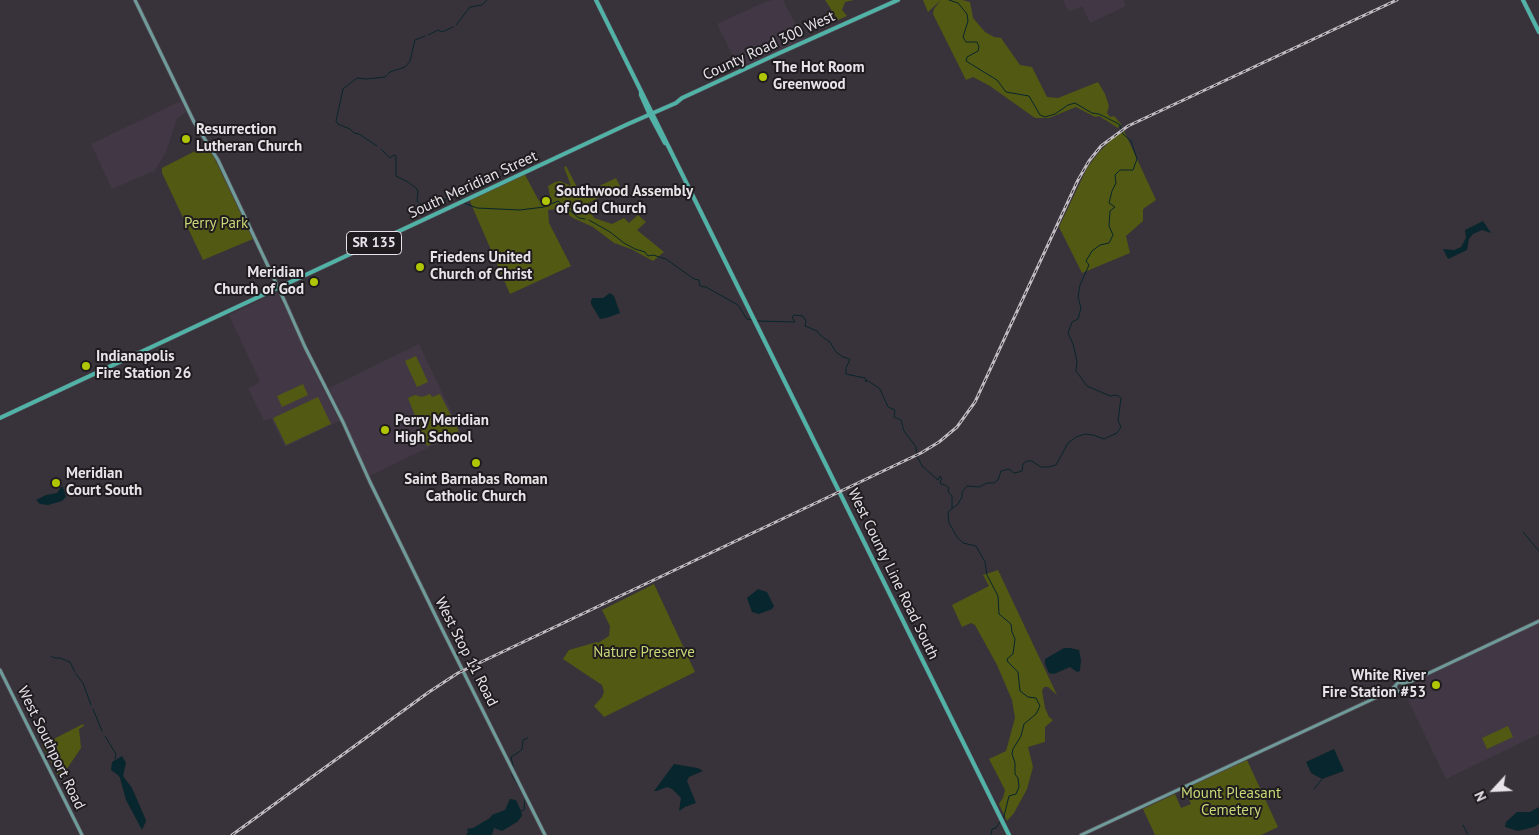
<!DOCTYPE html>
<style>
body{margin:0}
#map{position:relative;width:1539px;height:835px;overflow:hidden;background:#38333a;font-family:"PT Sans",sans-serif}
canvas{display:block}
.north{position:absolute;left:1469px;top:765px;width:50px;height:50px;-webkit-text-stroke:4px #1e1c1f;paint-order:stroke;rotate:245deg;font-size:14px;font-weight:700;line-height:20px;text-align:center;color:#e7e3e8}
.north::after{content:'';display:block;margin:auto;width:18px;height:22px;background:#e7e3e8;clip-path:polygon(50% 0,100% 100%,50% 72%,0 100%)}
</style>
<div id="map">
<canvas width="1539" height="835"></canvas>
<div class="north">N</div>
</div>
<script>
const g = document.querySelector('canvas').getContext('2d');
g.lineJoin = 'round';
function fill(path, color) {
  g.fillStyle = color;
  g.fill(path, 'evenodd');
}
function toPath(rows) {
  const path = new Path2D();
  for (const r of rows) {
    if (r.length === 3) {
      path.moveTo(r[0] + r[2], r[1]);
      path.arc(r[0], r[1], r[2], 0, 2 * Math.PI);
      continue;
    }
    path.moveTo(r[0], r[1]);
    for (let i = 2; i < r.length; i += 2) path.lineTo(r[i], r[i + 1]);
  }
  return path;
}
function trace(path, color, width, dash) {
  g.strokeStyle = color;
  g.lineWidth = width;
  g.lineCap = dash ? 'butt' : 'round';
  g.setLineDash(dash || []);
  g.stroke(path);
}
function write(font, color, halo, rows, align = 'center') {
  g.font = font + ' "PT Sans",sans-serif';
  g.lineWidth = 4;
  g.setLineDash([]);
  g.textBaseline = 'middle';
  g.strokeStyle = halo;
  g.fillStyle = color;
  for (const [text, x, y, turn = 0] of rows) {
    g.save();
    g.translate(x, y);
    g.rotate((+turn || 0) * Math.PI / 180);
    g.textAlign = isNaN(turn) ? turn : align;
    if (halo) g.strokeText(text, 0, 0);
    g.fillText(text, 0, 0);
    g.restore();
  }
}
const built = toPath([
 [773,0,783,0,804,40,739,68,717,24,765,2],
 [1063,0,1123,0,1126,6,1090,23,1082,6,1071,11,1068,10],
 [181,101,186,112,177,119,166,152,154,172,151,172,112,189,91,144],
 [277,292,339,421,285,447,271,418,264,421,248,388,260,382,229,315],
 [419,344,461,432,369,476,329,388],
 [1539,623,1539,734,1446,779,1410,704,1406,693,1409,687,1435,671,1449,666,1460,660]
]);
const green = toPath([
 [825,0,854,0,845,2,842,10,847,16,838,20],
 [923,0,962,0,970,2,973,18,985,32,994,37,1001,38,1020,65,1032,67,1047,97,1058,98,1098,82,1105,94,1109,106,1107,113,1110,117,1114,116,1121,124,1118,128,1099,116,1095,117,1076,107,1049,118,1035,118,990,86,973,77,966,80,933,14,934,9,941,0,928,12],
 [1124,131,1156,200,1143,209,1143,221,1126,236,1130,253,1082,273,1059,227,1087,168,1099,152,1111,140],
 [205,146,210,149,253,239,203,260,162,173,162,168],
 [566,166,579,191,590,186,595,188,616,178,620,186,587,204,594,218,612,224,624,218,629,223,638,215,646,222,637,230,664,252,653,261,631,249,614,243,593,227,573,218,565,212,558,209,548,210,549,223,571,266,510,294,469,199,524,173,539,201,548,198,550,196,548,186,555,182,560,181,571,186,564,167],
 [416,356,428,382,417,387,405,361],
 [303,384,308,395,282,407,277,396],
 [430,394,432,397,440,394,459,431,427,446,408,398,415,395,422,397],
 [318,397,331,424,286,445,273,418],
 [998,570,1057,695,1048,687,1044,687,1042,691,1045,708,1049,717,1053,720,1045,727,1045,742,1028,747,1033,767,1027,789,1014,813,1007,821,999,804,1003,798,1005,790,989,759,1006,751,1015,718,1012,700,997,665,975,625,971,623,962,627,952,605,989,586,983,575],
 [654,584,695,672,604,717,594,706,602,697,604,692,602,685,563,659,569,650,597,642,598,643,609,636,610,626,602,610],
 [83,724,84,726,79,729,81,748,60,779,42,745],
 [1508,726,1513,737,1487,749,1482,738],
 [1247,760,1278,827,1261,835,1155,835,1143,809,1175,794,1181,808,1191,804,1184,789]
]);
const water = toPath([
 [1483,221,1491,233,1482,230,1473,234,1469,239,1467,250,1448,259,1443,249,1454,250,1461,247,1466,238,1465,230],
 [610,293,614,296,620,313,606,318,600,319,591,304,591,300,593,298,603,298],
 [61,487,63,487,66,497,62,501,48,505,40,504,36,500,46,495,57,493],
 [758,589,767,592,774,606,772,609,759,614,752,612,747,598],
 [1064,648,1070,648,1079,650,1081,660,1080,671,1077,672,1070,667,1054,674,1049,673,1045,664,1045,659],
 [1334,749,1344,771,1322,779,1311,773,1306,762],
 [122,756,126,763,123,776,132,788,145,818,146,821,142,830,126,800,120,778,118,775,111,770,112,762],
 [674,764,698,768,703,771,689,777,687,781,696,803,685,807,679,811,681,798,672,789,667,787,657,791,654,791],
 [510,799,516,800,521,811,522,816,517,822,502,831,494,828,492,835,466,835,468,832,467,829,473,828,490,818,492,815,505,810],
 [1539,807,1539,824,1534,827,1518,831,1505,827,1506,822,1517,812,1530,812]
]);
const stream = toPath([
 [949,0,958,3,967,14,968,21,963,37,966,42,977,42,979,47,978,51,967,57,966,61,997,80,1006,92,1029,96,1040,115,1045,117,1055,114,1068,105,1075,103,1092,113,1099,114,1119,124,1123,134,1131,141,1137,159,1133,170,1120,170,1115,175,1116,183,1112,191,1109,203,1115,207,1110,211,1109,226,1113,235,1109,243,1100,245,1092,251,1086,261,1089,265,1080,285,1078,297,1081,308,1078,319,1072,322,1068,333,1073,344,1077,361,1076,371,1087,386,1110,396,1117,395,1121,398,1118,421,1121,427,1117,433,1104,439,1093,435,1085,434,1076,437,1068,443,1056,465,1049,467,1041,467,1032,461,1027,461,1023,464,1022,471,1019,472,1014,473,1009,469,1001,471,998,480,994,483,987,483,979,487,967,486,962,492,962,497,958,504,949,511,948,514,949,523,957,537,963,543,976,546,985,562,987,575,998,596,999,614,1011,624,1012,632,1015,639,1013,654,1007,659,1008,662,1018,672,1020,691,1028,697,1036,698,1040,706,1036,714,1024,724,1021,736,1013,749,1012,754,1015,763,1015,774,1018,778,1019,787,1016,794,1009,796,1003,820],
 [456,25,470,7,482,5,487,0],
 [428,35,438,30,442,32,453,27],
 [377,146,359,134,354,133,350,129,338,124,336,121,343,89,357,78,366,79,385,77,390,72,405,67,410,61,415,40,425,36],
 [381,149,390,158,394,155,396,156,396,176,408,182,417,189,418,192,417,201,426,208,433,204,454,196,461,200],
 [464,203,477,208,520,210,544,207,558,201,579,218,585,219],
 [589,220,610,232,624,243,635,249,645,252,648,256,653,255,666,259,694,279,699,280,700,286,706,287,738,305,747,319,752,320],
 [757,321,795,322,792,317,794,315,803,316,806,321,805,326,817,331,821,336,830,342,836,352,843,357,850,359,846,368,846,374,865,378,866,382,867,380,880,389,888,407,895,410,894,417,901,420,904,431,916,447,917,456,922,466,938,480,940,476,942,479,940,481,941,484,945,485,949,488,948,492,952,496,952,508],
 [1523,532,1539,551],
 [51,656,54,658,60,658,70,662,75,672],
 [76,674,83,683,91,705],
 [93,709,102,731],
 [105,736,116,754,115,759],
 [514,770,511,757,519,752,522,749,523,740,528,738],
 [512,773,512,775,525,798,524,810,521,811],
 [1314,789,1322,779],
 [1463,825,1468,835],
 [991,835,992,829,996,828,1000,822]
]);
const secondary = toPath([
 [135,0,194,122,218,160,285,302,305,347,343,422,370,482,440,625,545,835],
 [0,670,82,835],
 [1400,687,4.5],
 [1403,683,1412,681,1539,621],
 [1081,835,1373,699,1390,691,1396,685]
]);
const primary = toPath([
 [596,0,1009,835],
 [1523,0,1539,32],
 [641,92,641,95,649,113,665,143,667,144],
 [0,418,628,124,676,103,682,98,775,55,898,0]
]);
const rail = toPath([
 [232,835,429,692,458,673,921,453,939,442,957,427,975,402,1078,180,1089,161,1101,146,1128,126,1397,0]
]);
const markers = [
 [763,77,5,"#b0c503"],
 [186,139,5,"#b0c503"],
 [546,201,5,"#b0c503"],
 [420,267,5,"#b0c503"],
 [314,282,5,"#b0c503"],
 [86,366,5,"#b0c503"],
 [385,430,5,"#b0c503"],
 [476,463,5,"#b0c503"],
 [56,483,5,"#b0c503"],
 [1436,685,5,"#b0c503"]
];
const shields = [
 [374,243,55]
];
const shieldNames = [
 ["SR 135",374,243]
];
const streetNames = [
 ["County Road 300 West",769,46,-25],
 ["South Meridian Street",473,185,-25],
 ["West County Line Road South",893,574,64],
 ["West Stop 11 Road",466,652,63],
 ["West Southport Road",51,748,64]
];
const poiNames = [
 ["The Hot Room",773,68],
 ["Greenwood",773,85],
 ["Resurrection",196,130],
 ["Lutheran Church",196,147],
 ["Southwood Assembly",556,192],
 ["of God Church",556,209],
 ["Friedens United",430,258],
 ["Church of Christ",430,275],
 ["Meridian",304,273,"right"],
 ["Church of God",304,290,"right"],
 ["Indianapolis",96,357],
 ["Fire Station 26",96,374],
 ["Perry Meridian",395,421],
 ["High School",395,438],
 ["Meridian",66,474],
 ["Court South",66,491],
 ["Saint Barnabas Roman",476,480,"center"],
 ["Catholic Church",476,497,"center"],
 ["White River",1426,676,"right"],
 ["Fire Station #53",1426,693,"right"]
];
const parkNames = [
 ["Perry Park",216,224],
 ["Nature Preserve",644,653],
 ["Mount Pleasant",1231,794],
 ["Cemetery",1231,811]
];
fill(built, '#423845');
fill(green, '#525912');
fill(water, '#08262d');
trace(stream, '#08262d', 1);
trace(secondary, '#534f55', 4.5);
trace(primary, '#534f55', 5);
trace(secondary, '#6f9c9b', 3);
trace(primary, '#51b2a7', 4);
trace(rail, '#c0bcc2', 3);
trace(rail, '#1e1c1f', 1, [4]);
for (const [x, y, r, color] of markers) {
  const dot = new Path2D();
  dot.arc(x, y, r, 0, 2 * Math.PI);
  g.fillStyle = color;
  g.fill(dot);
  trace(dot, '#1e1c1f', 2);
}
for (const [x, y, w] of shields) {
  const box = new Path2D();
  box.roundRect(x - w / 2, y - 11.5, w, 23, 4);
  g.fillStyle = '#1e1c1f';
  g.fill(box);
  trace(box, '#e7e3e8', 1);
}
write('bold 14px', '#e7e3e8', null, shieldNames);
write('15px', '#e7e3e8', '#1e1c1f', streetNames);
write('bold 15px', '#e7e3e8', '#1e1c1f', poiNames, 'left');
write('15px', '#cad876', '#1e1c1f', parkNames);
</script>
